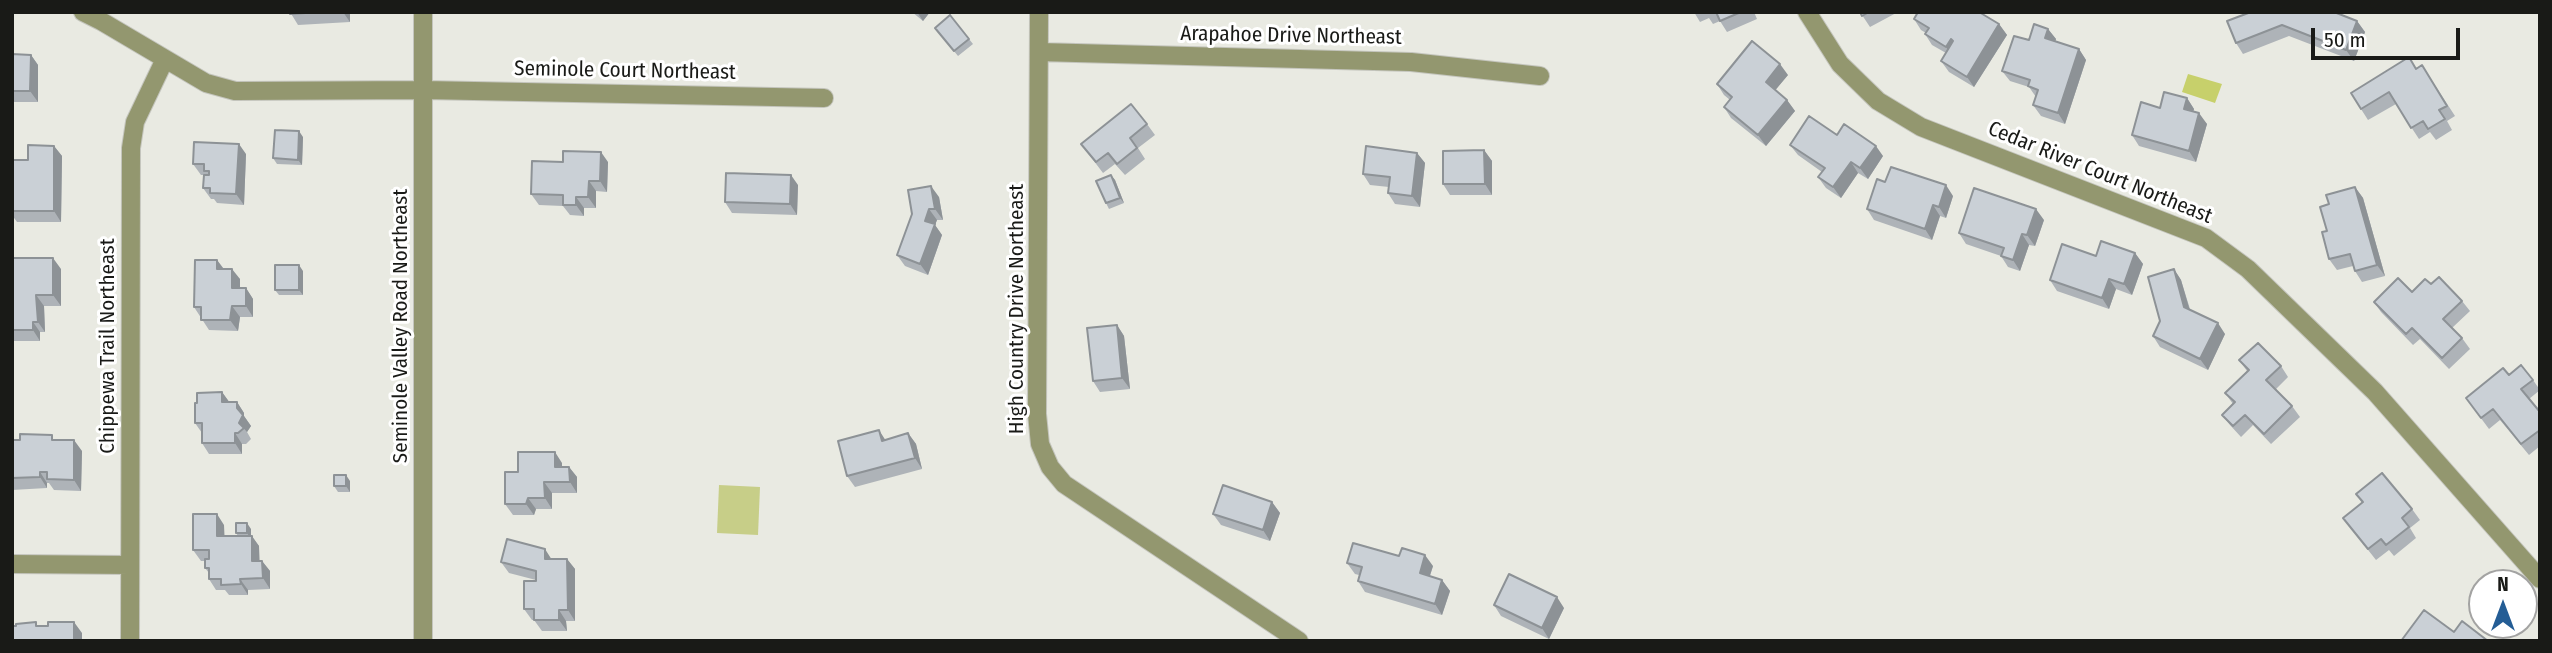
<!DOCTYPE html>
<style>
body{margin:0}
#map{position:relative;width:2552px;height:653px;overflow:hidden;background:#e9eae2;font-family:"Fira Sans Condensed",sans-serif}
canvas{display:block}
.frame{position:absolute;inset:0;border:14px solid #191a17;pointer-events:none}
.north{position:absolute;left:2468px;top:569px;width:70px;height:70px;box-sizing:border-box;background:#fff;border:2px solid #a3a3a2;border-radius:50%;rotate:0deg;font-size:19px;font-weight:700;line-height:28px;text-align:center;color:#191a17}
.north::after{content:'';display:block;margin:auto;width:24px;height:32px;background:#245d95;clip-path:polygon(50% 0,100% 100%,50% 72%,0 100%)}
.scale{position:absolute;left:2311px;top:28px;width:149px;height:32px;box-sizing:border-box;border:4px solid #191a17;border-top:0;padding-left:9px;font-size:21px;line-height:24px;white-space:nowrap;color:#191a17;-webkit-text-stroke:5px #fff;paint-order:stroke}
</style>
<div id="map">
<canvas width="2552" height="653"></canvas>
<div class="frame"></div>
<div class="north">N</div>
<div class="scale">50 m</div>
</div>
<script>
const g = document.querySelector('canvas').getContext('2d');
g.lineJoin = 'round';
function fill(path, color) {
  g.fillStyle = color;
  g.fill(path, 'evenodd');
}
function toPath(rows) {
  const path = new Path2D();
  for (const r of rows) {
    path.moveTo(r[0], r[1]);
    for (let i = 2; i < r.length; i += 2) path.lineTo(r[i], r[i + 1]);
  }
  return path;
}
function trace(path, color, width, dash) {
  g.strokeStyle = color;
  g.lineWidth = width;
  g.lineCap = dash ? 'butt' : 'round';
  g.setLineDash(dash || []);
  g.stroke(path);
}
function write(font, color, halo, rows, align = 'center') {
  g.font = font + ' "Fira Sans Condensed",sans-serif';
  g.lineWidth = 6;
  g.setLineDash([]);
  g.textBaseline = 'middle';
  g.strokeStyle = halo;
  g.fillStyle = color;
  for (const [text, x, y, turn = 0] of rows) {
    g.save();
    g.translate(x, y);
    g.rotate((+turn || 0) * Math.PI / 180);
    g.textAlign = isNaN(turn) ? turn : align;
    if (halo) g.strokeText(text, 0, 0);
    g.fillText(text, 0, 0);
    g.restore();
  }
}
const green = toPath([
 [719,485,760,487,758,535,717,533]
]);
const water = toPath([
 [2188,74,2222,84,2215,103,2182,92]
]);
const minor = toPath([
 [83,12,101,21,206,83,235,91,424,90,824,98],
 [423,12,423,641],
 [1039,12,1037,414,1040,444,1050,467,1064,484,1299,641],
 [1807,12,1840,64,1878,101,1921,127,2206,238,2248,269,2375,392,2540,579],
 [1039,52,1411,62,1540,76],
 [12,564,130,565],
 [130,641,131,148,135,122,165,59]
]);
const wall = toPath([
 [290,12,350,12,350,22,298,25],
 [912,12,930,12,923,21],
 [1694,12,1754,12,1757,19,1727,32,1720,21,1713,24,1709,18,1700,22],
 [1860,12,1898,12,1870,27],
 [2338,14,2357,21,2365,32,2354,61,2289,36,2243,54,2236,43,2227,21],
 [1914,19,1999,24,2007,35,1974,87,1949,72,1941,61,1946,53,1932,45,1925,34,1926,33,1921,30],
 [935,28,969,39,973,44,958,56],
 [2048,29,2056,39,2055,41,2079,49,2086,60,2065,124,2041,116,2033,105,2036,97,2029,87,2010,81,2002,71,2029,40],
 [12,54,31,55,38,65,38,102,12,102],
 [2416,68,2429,76,2455,116,2447,121,2452,130,2436,140,2430,132,2419,139,2396,104,2368,120,2361,109],
 [1788,75,1775,90,1787,100,1795,111,1766,146,1731,118,1724,107,1730,100,1724,95,1717,84],
 [2187,98,2194,109,2193,111,2207,124,2196,162,2139,146,2132,135,2160,108],
 [1147,124,1155,135,1138,148,1145,159,1125,175,1115,164,1103,173,1081,144],
 [1837,135,1883,156,1868,179,1858,173,1841,198,1826,188,1818,177,1822,172,1798,155,1790,145],
 [303,137,302,165,277,164,273,158],
 [54,146,62,156,61,222,17,222,12,215,12,160,28,160],
 [1484,150,1492,161,1492,195,1450,195,1443,184],
 [1417,153,1425,163,1420,207,1395,204,1388,193,1389,187,1370,185,1363,174],
 [246,154,244,205,217,203,214,199,211,199,203,188,207,175,201,175,193,164],
 [563,162,608,162,607,192,596,191,596,208,584,208,584,216,570,215,563,206,539,205,531,194],
 [1111,175,1115,180,1124,203,1109,209,1106,203],
 [1885,182,1953,196,1946,218,1940,216,1932,240,1874,220,1867,209],
 [798,185,797,215,732,213,725,202],
 [2355,187,2363,198,2385,276,2362,282,2355,271,2353,266,2337,270,2329,259,2327,231,2329,204],
 [939,197,943,220,937,220,935,225,942,235,928,275,905,266,897,255,912,214],
 [2044,220,2035,246,2029,245,2020,271,2008,267,2001,256,1966,244,1959,233],
 [2135,253,2143,264,2132,295,2116,289,2109,309,2057,291,2050,280,2096,256],
 [217,260,224,269,240,279,240,288,246,288,253,299,253,317,240,317,238,331,209,330,194,307],
 [12,265,61,269,61,306,44,306,45,332,40,332,40,341,12,341],
 [2174,269,2181,280,2190,309,2225,334,2208,370,2160,347,2153,336,2160,321],
 [303,271,303,295,279,295,275,290],
 [2431,284,2462,301,2470,311,2452,328,2462,338,2470,349,2449,369,2420,339,2413,345,2381,312,2374,302,2412,292],
 [1117,325,1124,336,1130,389,1100,392,1093,381],
 [2239,360,2281,366,2288,377,2276,389,2292,406,2300,417,2271,444,2253,425,2241,437,2230,425,2222,415,2233,404,2225,393,2247,371],
 [2509,375,2533,380,2540,390,2529,399,2540,412,2540,446,2529,455,2500,420,2489,429,2466,398],
 [222,392,229,402,237,402,244,413,244,416,251,426,247,432,251,439,246,444,242,444,242,454,209,454,202,443,202,433,195,423,197,403],
 [908,433,916,444,922,469,855,487,847,476,886,440],
 [12,440,56,440,82,451,81,491,54,490,49,483,47,483,47,488,12,490],
 [562,463,562,467,569,467,577,477,577,493,552,493,552,509,536,509,534,515,513,515,505,504,518,472],
 [350,481,350,492,338,492,334,486],
 [2356,494,2412,509,2420,520,2410,528,2416,538,2394,556,2389,550,2376,560,2343,518,2362,503],
 [1272,502,1280,513,1270,541,1221,525,1213,514],
 [224,525,224,536,238,536,236,533,251,529,251,536,259,546,259,561,262,561,270,571,270,589,248,590,248,595,229,595,225,590,216,590,209,579,209,573,205,568,205,561,201,561,193,550],
 [552,559,567,559,575,569,575,621,566,621,567,631,542,631,534,620,532,620,524,609,536,580,509,573,501,562],
 [1347,563,1433,566,1430,576,1442,580,1450,591,1442,615,1365,592,1358,581,1359,575,1355,574],
 [1494,605,1564,608,1549,639,1501,616]
]);
const shadedWall = toPath([
 [343,12,350,12,350,22],
 [917,12,930,12,923,21],
 [2357,21,2365,32,2354,61,2346,50],
 [1999,24,2007,35,1974,87,1967,77],
 [2048,29,2056,39,2053,49,2045,38],
 [1951,39,1958,50,1953,58,1946,47],
 [2079,49,2086,60,2065,124,2058,113],
 [31,55,38,65,38,102,30,91],
 [1780,64,1788,75,1773,93,1766,82],
 [2187,98,2194,109,2191,120,2184,109],
 [1787,100,1795,111,1766,146,1758,135],
 [2199,113,2207,124,2196,162,2189,151],
 [299,131,303,137,302,165,298,160],
 [239,144,246,154,244,205,236,194],
 [54,146,62,156,61,222,54,211],
 [1876,146,1883,156,1868,179,1860,168],
 [1484,150,1492,161,1492,195,1485,184],
 [601,152,608,162,607,192,600,181],
 [1417,153,1425,163,1420,207,1412,196],
 [1851,162,1858,173,1841,198,1833,187],
 [791,175,798,185,797,215,790,204],
 [1111,175,1115,180,1124,203,1120,198],
 [589,181,596,191,596,208,588,197],
 [1946,185,1953,196,1946,218,1939,207],
 [931,186,939,197,943,220,935,209],
 [2355,187,2363,198,2385,276,2377,265],
 [576,197,584,208,584,216,576,205],
 [1933,205,1940,216,1932,240,1925,229],
 [929,209,937,220,935,225,942,235,928,275,920,264,925,221],
 [2036,209,2044,220,2035,246,2027,235],
 [2022,234,2029,245,2020,271,2013,260],
 [2135,253,2143,264,2132,295,2124,284],
 [53,258,61,269,61,306,53,295],
 [217,260,225,271,217,269],
 [299,265,303,271,303,295,299,290],
 [232,269,240,279,240,299,232,288],
 [2174,269,2181,280,2192,318,2184,307],
 [2109,279,2116,289,2109,309,2102,298],
 [246,288,253,299,253,317,246,306],
 [36,295,44,306,45,332,38,322],
 [232,306,240,317,238,331,230,320],
 [33,322,40,332,40,341,33,330],
 [2218,323,2225,334,2208,370,2200,359],
 [1117,325,1124,336,1130,389,1122,378],
 [222,392,230,403,222,402],
 [237,402,244,413,244,416,251,426,247,432,239,423],
 [879,430,886,441,882,441],
 [235,433,242,444,242,454,235,443],
 [908,433,916,444,922,469,915,458],
 [74,440,82,451,81,491,74,480],
 [555,452,562,463,562,477,555,467],
 [569,467,577,477,577,493,570,482],
 [40,472,47,483,47,488,40,477],
 [346,475,350,481,350,492,346,486],
 [544,482,552,493,552,509,545,498],
 [528,498,536,509,534,515,526,504],
 [1272,502,1280,513,1270,541,1263,530],
 [217,514,224,525,225,547,217,536],
 [247,523,251,529,251,539,247,533],
 [252,536,259,546,260,571,252,561],
 [545,549,552,560,545,559],
 [1425,555,1433,566,1427,584,1420,573],
 [567,559,575,569,575,621,568,610],
 [262,561,270,571,270,589,263,578],
 [240,579,248,590,248,595,241,584],
 [1442,580,1450,591,1442,615,1435,604],
 [1557,597,1564,608,1549,639,1542,628],
 [559,610,566,621,567,631,559,620],
 [74,622,82,633,82,641,74,641]
]);
const building = toPath([
 [290,12,321,12,290,14,290,12],
 [1716,12,1741,12,1720,21,1716,12],
 [1860,12,1869,12,1862,16,1860,12],
 [1918,12,1979,12,1999,24,1967,77,1941,61,1953,41,1951,39,1946,47,1925,34,1929,28,1914,19,1918,12],
 [2251,12,2334,12,2357,21,2346,50,2282,25,2236,43,2227,21,2251,12],
 [950,15,969,39,954,51,935,28,950,15],
 [2034,24,2048,29,2045,38,2079,49,2058,113,2033,105,2038,90,2028,86,2030,80,2002,71,2014,36,2029,40,2034,24],
 [1752,41,1780,64,1766,82,1787,100,1758,135,1724,107,1732,97,1717,84,1752,41],
 [12,54,31,55,30,91,12,91,12,54],
 [2409,57,2416,69,2422,65,2447,106,2439,110,2445,119,2428,129,2423,121,2411,128,2389,92,2361,109,2351,93,2409,57],
 [2164,92,2187,98,2184,109,2199,113,2189,151,2132,135,2141,102,2160,108,2164,92],
 [1131,104,1147,124,1130,138,1137,148,1117,164,1108,153,1096,162,1081,144,1131,104],
 [1809,116,1837,135,1844,124,1876,146,1860,168,1851,162,1833,187,1818,177,1825,168,1790,145,1809,116],
 [275,130,299,131,298,160,273,158,275,130],
 [194,142,239,144,236,194,210,193,210,188,203,188,204,175,209,175,209,171,204,171,204,164,193,164,194,142],
 [28,145,54,146,54,211,12,211,12,160,28,160,28,145],
 [1366,146,1417,153,1412,196,1388,193,1390,177,1363,174,1366,146],
 [1484,150,1485,184,1443,184,1443,151,1484,150],
 [563,151,601,152,600,181,589,181,588,197,576,197,576,205,563,205,563,195,531,194,532,161,563,162,563,151],
 [1891,167,1946,185,1939,207,1933,205,1925,229,1867,209,1877,179,1885,182,1891,167],
 [726,173,791,175,790,204,725,202,726,173],
 [1111,175,1120,198,1106,203,1096,181,1111,175],
 [931,186,935,209,929,209,925,221,935,224,920,264,897,255,912,214,908,190,931,186],
 [2355,187,2377,265,2355,271,2350,254,2329,259,2322,232,2327,231,2320,207,2329,204,2326,195,2355,187],
 [1974,188,2036,209,2027,235,2022,234,2013,260,2001,256,2004,248,1959,233,1974,188],
 [2101,241,2135,253,2124,284,2109,279,2102,298,2050,280,2062,244,2096,256,2101,241],
 [13,258,53,258,53,295,36,295,38,322,33,322,33,330,12,330,13,258],
 [195,260,217,260,217,269,232,269,232,288,246,288,246,306,232,306,230,320,201,320,201,307,194,307,195,260],
 [275,265,299,265,299,290,275,290,275,265],
 [2174,269,2184,307,2218,323,2200,359,2153,336,2160,321,2148,277,2174,269],
 [2439,277,2462,301,2443,319,2462,338,2442,358,2412,328,2406,334,2374,302,2398,278,2412,292,2425,279,2431,284,2439,277],
 [1117,325,1122,378,1093,381,1087,328,1117,325],
 [2258,343,2281,366,2266,380,2292,406,2264,434,2245,415,2233,426,2222,415,2235,402,2225,393,2249,370,2239,360,2258,343],
 [2521,365,2533,380,2521,389,2540,412,2540,430,2521,444,2493,409,2481,418,2466,398,2503,368,2509,375,2521,365],
 [222,392,222,402,237,402,237,408,243,415,239,423,244,428,238,433,235,433,235,443,202,443,202,423,195,423,195,403,197,403,197,393,222,392],
 [879,430,882,441,908,433,915,458,847,476,838,441,879,430],
 [20,434,52,435,52,440,74,440,74,480,47,479,47,472,40,472,40,477,12,478,12,440,20,440,20,434],
 [518,452,555,452,555,467,569,467,570,482,544,482,545,498,528,498,526,504,505,504,505,472,518,472,518,452],
 [2382,473,2412,509,2402,518,2409,527,2386,545,2381,539,2368,549,2343,518,2363,502,2356,494,2382,473],
 [334,475,346,475,346,486,334,486,334,475],
 [1223,485,1272,502,1263,530,1213,514,1223,485],
 [193,514,217,514,217,536,252,536,252,561,262,561,263,578,240,579,241,584,221,585,221,579,209,579,209,568,205,568,205,559,209,559,209,550,193,550,193,514],
 [236,523,247,523,247,533,236,533,236,523],
 [507,539,545,549,545,559,567,559,568,610,559,610,559,620,534,620,534,609,524,609,524,581,536,581,536,571,501,562,507,539],
 [1353,543,1399,556,1402,548,1425,555,1420,573,1442,580,1435,604,1358,581,1362,567,1347,563,1353,543],
 [1509,574,1557,597,1542,628,1494,605,1509,574],
 [2424,610,2454,632,2462,621,2488,641,2401,641,2424,610],
 [36,622,36,626,48,626,48,622,74,622,74,641,12,641,12,626,16,626,16,624,36,622]
]);
const streetNames = [
 ["Arapahoe Drive Northeast",1291,36,1],
 ["Seminole Court Northeast",625,71,1],
 ["Cedar River Court Northeast",2100,173,22],
 ["High Country Drive Northeast",1017,309,-90],
 ["Seminole Valley Road Northeast",401,326,-90],
 ["Chippewa Trail Northeast",108,346,-90]
];
fill(green, '#c7ce88');
fill(water, '#c7d06b');
trace(minor, '#c4c5bd', 20);
trace(minor, '#93976f', 18);
fill(wall, '#aeb3b8');
fill(shadedWall, '#8d9296');
fill(building, '#cad0d6');
trace(building, '#8d9296', 2);
write('21px', '#191a17', '#fff', streetNames);
</script>
